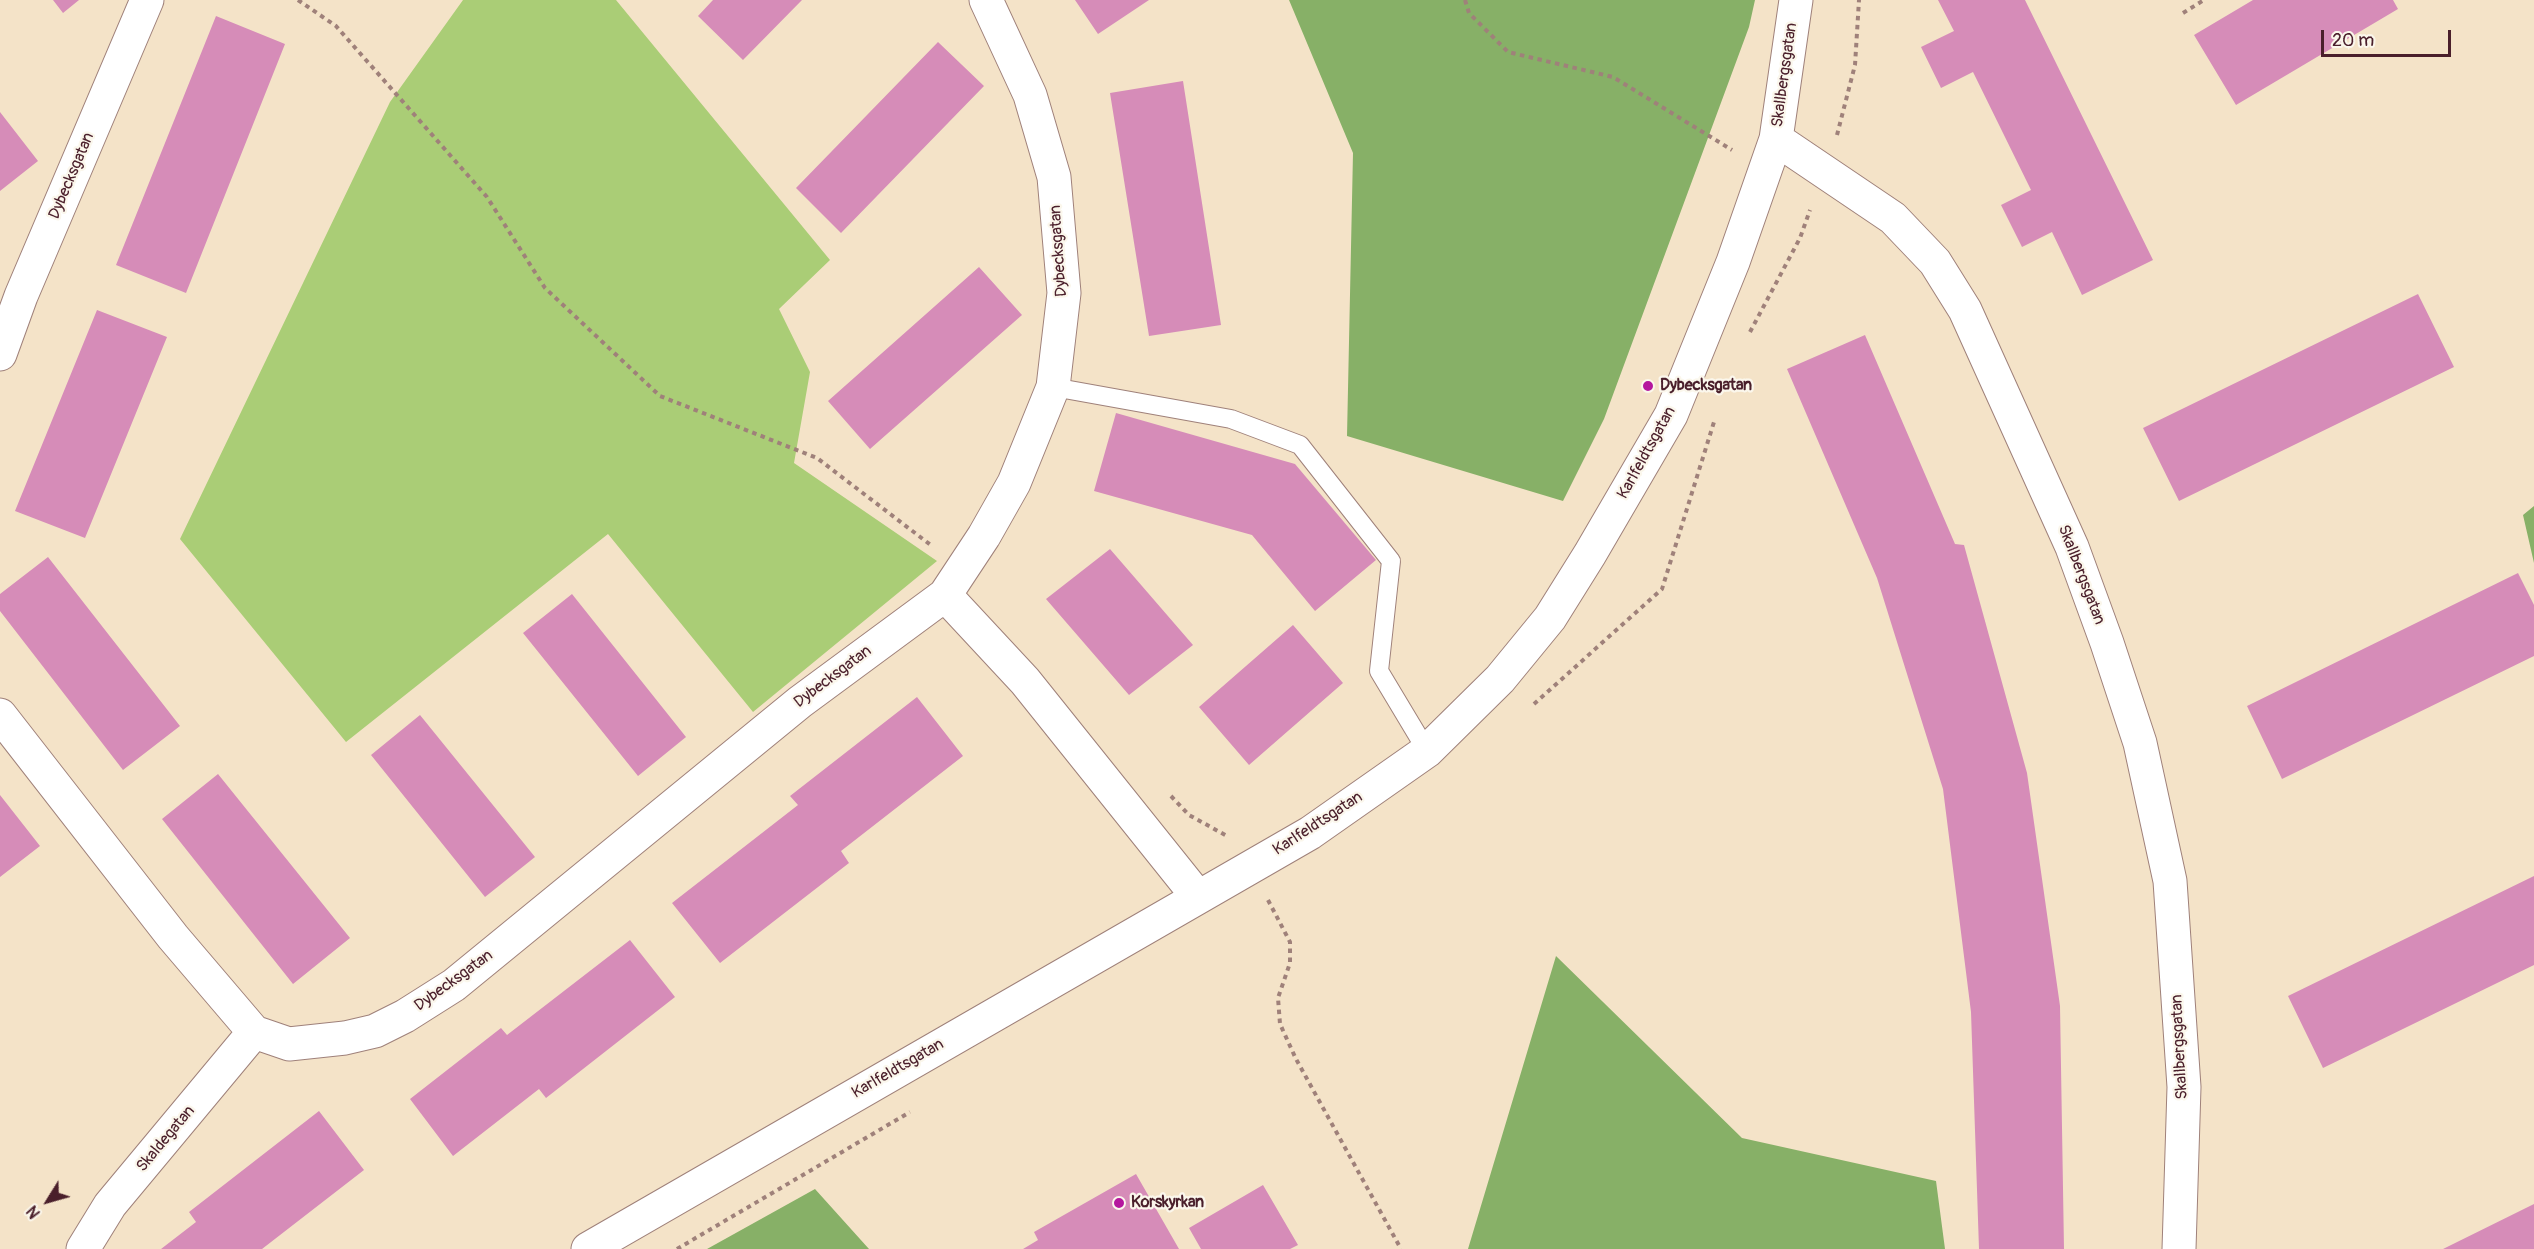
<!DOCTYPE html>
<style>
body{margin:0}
#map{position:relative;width:2534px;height:1249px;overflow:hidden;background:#f4e3c8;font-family:Pangolin,sans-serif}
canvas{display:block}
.north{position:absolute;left:18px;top:1171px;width:60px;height:60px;-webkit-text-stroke:4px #fbf7ec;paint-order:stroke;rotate:233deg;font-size:16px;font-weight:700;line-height:24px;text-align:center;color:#4a1f2b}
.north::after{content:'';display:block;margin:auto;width:21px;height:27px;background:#4a1f2b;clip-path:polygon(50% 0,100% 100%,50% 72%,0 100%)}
.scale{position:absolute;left:2321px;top:30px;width:130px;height:27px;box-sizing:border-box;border:3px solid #4a1f2b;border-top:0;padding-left:8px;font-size:18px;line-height:21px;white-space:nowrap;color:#4a1f2b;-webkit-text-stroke:4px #fbf7ec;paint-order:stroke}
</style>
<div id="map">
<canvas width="2534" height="1249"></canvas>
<div class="north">N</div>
<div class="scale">20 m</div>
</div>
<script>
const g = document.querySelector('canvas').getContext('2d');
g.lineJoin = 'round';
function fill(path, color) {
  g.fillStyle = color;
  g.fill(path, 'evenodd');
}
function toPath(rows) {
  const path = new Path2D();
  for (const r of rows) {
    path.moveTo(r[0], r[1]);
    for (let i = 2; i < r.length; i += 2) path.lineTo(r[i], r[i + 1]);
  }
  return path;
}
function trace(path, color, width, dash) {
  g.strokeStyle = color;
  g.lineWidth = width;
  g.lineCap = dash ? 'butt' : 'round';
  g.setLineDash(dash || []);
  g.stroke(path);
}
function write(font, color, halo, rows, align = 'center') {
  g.font = font + ' Pangolin,sans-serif';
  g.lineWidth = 4.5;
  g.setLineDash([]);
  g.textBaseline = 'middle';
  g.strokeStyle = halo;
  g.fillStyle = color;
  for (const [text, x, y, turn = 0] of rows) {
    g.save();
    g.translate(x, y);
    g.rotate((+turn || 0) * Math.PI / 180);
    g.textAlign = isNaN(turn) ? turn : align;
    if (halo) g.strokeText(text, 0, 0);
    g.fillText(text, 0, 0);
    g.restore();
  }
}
const green = toPath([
 [463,0,616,0,830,260,779,309,810,372,794,463,937,561,753,712,608,534,346,742,180,539,390,102]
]);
const forest = toPath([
 [1289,0,1755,0,1749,27,1604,419,1563,501,1347,436,1353,153],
 [2534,506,2534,563,2523,515],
 [1556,956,1742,1138,1936,1181,1945,1249,1468,1249],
 [815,1189,869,1249,707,1249]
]);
const building = toPath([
 [53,0,79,0,63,13],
 [713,0,802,0,743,60,698,16],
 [1075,0,1149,0,1098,34],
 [1938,0,2025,0,2153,260,2082,295,2052,232,2022,247,2001,205,2031,190,1973,72,1941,88,1921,47,1954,31],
 [2253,0,2393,0,2398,9,2236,105,2194,35],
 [216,16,285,44,186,293,116,265],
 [938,42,984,86,841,233,796,188],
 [1183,81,1221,325,1149,336,1110,93],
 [0,112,38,161,0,191],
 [979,267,1022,315,870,449,828,401],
 [2418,294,2454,367,2179,501,2143,428],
 [97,310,167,337,85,538,15,511],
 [1865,335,1955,544,1964,545,2027,773,2060,1006,2064,1249,1979,1249,1971,1012,1943,789,1877,578,1787,369],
 [1116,413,1295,464,1376,560,1315,611,1252,535,1094,491],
 [1110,549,1193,645,1129,695,1046,599],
 [48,557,180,726,123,770,0,611,0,594],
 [2518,573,2534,605,2534,656,2282,779,2247,706],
 [572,594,686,737,638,776,523,633],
 [1293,625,1343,683,1249,765,1199,707],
 [917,697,963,756,841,851,849,863,720,963,672,903,798,805,790,796],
 [420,715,535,857,485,897,371,755],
 [218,774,350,938,293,984,162,819],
 [0,795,40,846,0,877],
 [2534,876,2534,965,2323,1068,2288,996],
 [630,940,675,997,546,1098,539,1089,453,1156,410,1099,501,1028,507,1035],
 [319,1111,364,1170,262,1249,161,1249,196,1222,189,1212],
 [1136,1174,1179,1249,1023,1249,1038,1240,1034,1232],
 [1263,1185,1298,1245,1290,1249,1201,1249,1189,1228],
 [2534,1204,2534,1249,2443,1249]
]);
const path = toPath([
 [298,0,336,26,487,197,545,288,660,396,817,458,932,546],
 [1465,0,1469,13,1508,52,1613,77,1732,150],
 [2183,13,2204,0],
 [1837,135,1855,65,1859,0],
 [1750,332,1800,238,1810,210],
 [1534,704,1662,589,1714,422],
 [1171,796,1189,815,1227,836],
 [1268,900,1290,942,1290,963,1278,998,1280,1024,1296,1059,1401,1249],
 [677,1249,910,1112]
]);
const lane = toPath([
 [1053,387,1231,419,1300,445,1391,561,1379,671,1427,751]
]);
const street = toPath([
 [1776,139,1893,218,1935,262,1965,310,2072,547,2107,643,2140,743,2170,881,2184,1087,2179,1249],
 [0,354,21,296,147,0],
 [945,595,1025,681,1198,897],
 [0,715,173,937,254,1032,289,1044,345,1038,375,1031,405,1016,454,985,800,702,945,595,984,536,1014,483,1053,387,1064,293,1054,177,1030,95,986,0],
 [83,1249,110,1205,254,1032],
 [588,1249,1310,833,1427,751,1500,679,1550,618,1590,554,1671,415,1733,262,1776,139,1796,0]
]);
const markers = [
 [1648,386,6,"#b5179e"],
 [1119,1203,6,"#b5179e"]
];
const streetNames = [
 ["Skallbergsgatan",1785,75,-82],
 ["Dybecksgatan",72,176,-67],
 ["Dybecksgatan",1059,251,-94],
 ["Karlfeldtsgatan",1647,453,-61],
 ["Skallbergsgatan",2081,575,69],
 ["Dybecksgatan",833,677,-37],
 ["Karlfeldtsgatan",1318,824,-33],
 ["Dybecksgatan",454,981,-36],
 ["Skallbergsgatan",2180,1047,-93],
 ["Karlfeldtsgatan",898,1069,-30],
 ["Skaldegatan",166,1139,-50]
];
const poiNames = [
 ["Dybecksgatan",1660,386],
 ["Korskyrkan",1131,1203]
];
fill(green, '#aacd76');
fill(forest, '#87b067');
fill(building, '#d68cb8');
trace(lane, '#9f817a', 20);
trace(street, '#9f817a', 35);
trace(path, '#9f817a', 4, [4.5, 4.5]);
trace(lane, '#fff', 18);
trace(street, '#fff', 33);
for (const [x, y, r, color] of markers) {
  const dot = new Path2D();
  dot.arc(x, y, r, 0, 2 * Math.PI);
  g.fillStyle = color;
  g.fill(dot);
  trace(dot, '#fbf7ec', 2);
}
write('16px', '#4a1f2b', '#fbf7ec', streetNames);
write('bold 16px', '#4a1f2b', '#fbf7ec', poiNames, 'left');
</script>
